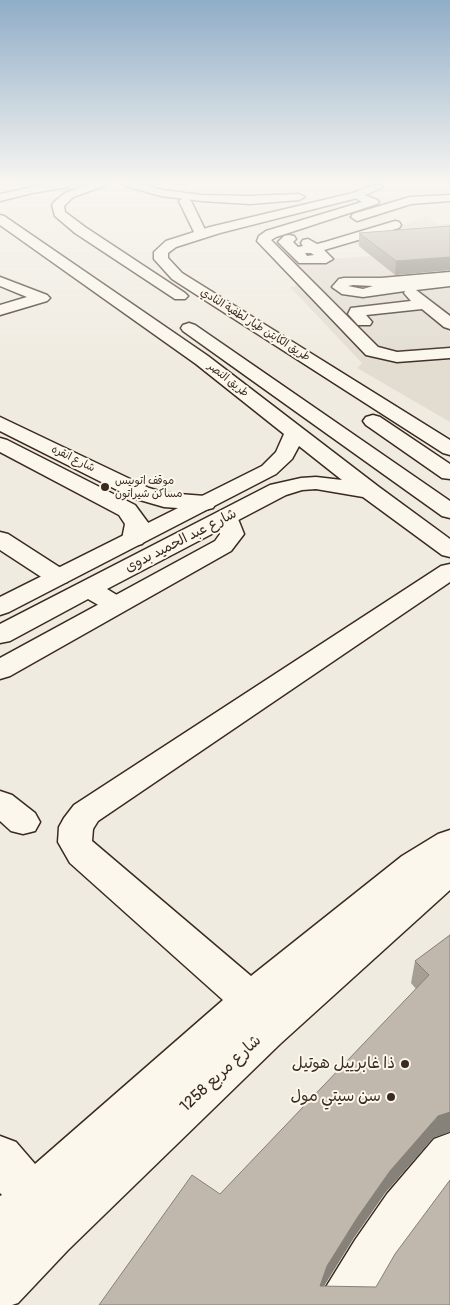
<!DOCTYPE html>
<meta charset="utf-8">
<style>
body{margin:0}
canvas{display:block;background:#f0ebe0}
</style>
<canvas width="450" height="1305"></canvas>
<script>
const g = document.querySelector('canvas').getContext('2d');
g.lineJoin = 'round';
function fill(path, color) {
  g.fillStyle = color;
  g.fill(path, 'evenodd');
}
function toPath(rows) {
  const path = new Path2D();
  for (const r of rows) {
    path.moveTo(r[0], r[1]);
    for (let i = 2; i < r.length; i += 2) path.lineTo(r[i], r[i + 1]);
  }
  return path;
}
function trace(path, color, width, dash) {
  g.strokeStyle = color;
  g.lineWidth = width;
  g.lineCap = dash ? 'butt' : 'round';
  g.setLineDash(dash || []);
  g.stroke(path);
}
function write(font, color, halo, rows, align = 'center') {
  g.font = font + ' Pangolin,"Playpen Sans Arabic",sans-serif';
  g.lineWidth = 4;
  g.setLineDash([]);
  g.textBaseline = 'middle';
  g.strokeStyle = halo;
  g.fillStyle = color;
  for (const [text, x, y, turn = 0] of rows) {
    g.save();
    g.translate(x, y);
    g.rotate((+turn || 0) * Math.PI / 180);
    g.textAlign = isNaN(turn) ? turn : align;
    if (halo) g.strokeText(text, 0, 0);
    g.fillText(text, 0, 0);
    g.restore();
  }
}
const built = toPath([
 [427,216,439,225,450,223,450,422,357,368,362,363,290,287,305,285,286,262,370,256,355,243]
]);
const minor = toPath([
 [357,192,377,200,379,202,377,204,276,237,271,240,378,347,397,352,450,348,450,358,397,362,366,355,257,241,259,236,266,231,362,202,351,195,357,192],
 [450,195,450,201,411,204,357,221,351,217,353,214,410,197,450,195],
 [185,197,191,201,207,234,206,237,201,238,195,234,179,201,185,197],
 [395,221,399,222,401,225,399,228,324,250,333,259,326,263,299,263,278,242,284,236,289,235,294,236,296,239,293,242,298,247,303,246,301,243,303,240,308,239,317,244,325,242,395,221],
 [305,253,311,253,314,255,307,256,305,253],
 [450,272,450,286,416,290,450,316,450,329,444,327,422,309,366,315,372,322,370,325,358,325,348,314,351,308,411,301,404,293,405,291,363,297,342,294,332,287,339,279,344,278,381,278,450,272],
 [353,285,373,286,363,289,348,286,353,285],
 [0,277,47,295,50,298,47,301,0,315,0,305,27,297,0,286,0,277],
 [0,417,149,488,166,493,205,496,213,498,216,503,213,508,205,510,164,507,133,498,0,431,0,417],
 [0,438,7,440,135,505,149,524,146,539,142,544,134,546,126,544,122,539,125,524,119,515,0,452,0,438],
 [225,511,233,513,238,519,244,534,231,551,10,676,0,679,0,658,215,541,220,534,219,525,214,518,217,513,225,511],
 [0,532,8,534,67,572,70,577,67,582,58,584,49,582,0,550,0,532],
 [450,564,450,582,98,821,93,829,92,841,251,976,402,856,438,834,450,830,450,890,280,1044,68,1250,18,1303,12,1305,0,1305,0,1196,2,1195,0,1193,0,1136,16,1142,35,1164,223,1000,70,863,58,842,59,827,64,818,74,805,441,566,450,564],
 [0,791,12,795,35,813,40,822,35,831,23,834,11,831,0,821,0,791],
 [450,1133,450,1191,421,1228,389,1274,372,1305,319,1305,326,1287,355,1240,387,1194,434,1139,450,1133]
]);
const major = toPath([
 [47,184,74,184,68,187,32,193,0,201,0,194,47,184],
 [89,184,106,184,104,186,73,197,64,206,65,212,85,227,185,293,188,296,185,299,175,299,75,233,55,216,52,205,54,202,65,193,89,184],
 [124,184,142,184,162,190,202,195,250,196,299,194,305,197,299,200,250,204,202,201,161,196,126,186,124,184],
 [373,185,381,185,383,187,361,197,220,233,176,247,168,253,168,258,182,273,450,440,450,455,443,453,172,279,154,259,154,252,166,241,210,227,353,193,373,185],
 [0,215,4,216,208,356,379,487,450,539,450,557,442,555,363,497,316,489,302,490,286,495,107,589,125,600,129,605,125,610,116,613,107,610,88,599,10,641,0,643,0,624,270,485,301,478,316,477,342,480,299,446,292,459,276,474,9,612,0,615,0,597,262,466,276,452,284,434,196,364,0,225,0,215],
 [189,323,195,325,450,501,450,518,442,516,183,331,181,328,183,325,189,323],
 [373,415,380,417,450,464,450,479,442,478,366,425,363,421,366,417,373,415]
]);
const wall = toPath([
 [450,226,450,270,395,275,359,246,359,233],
 [450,935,433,1138,385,1193,353,1239,324,1286,450,1305,99,1305,220,1194,416,989,411,983,415,961]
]);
const shadedWall = toPath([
 [450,257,450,270,395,275,396,261],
 [450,1112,450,1132,433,1138,385,1193,353,1239,324,1286,320,1286,327,1266,357,1218,390,1171,438,1116]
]);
const building = toPath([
 [450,226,450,257,396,261,359,233,450,226],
 [450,935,450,1112,438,1116,390,1171,357,1218,327,1266,320,1286,376,1287,395,1254,450,1180,450,1305,99,1305,192,1175,220,1194,429,975,415,961,450,935]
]);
const markers = [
 [105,487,5,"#3b2a1e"],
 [405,1064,5,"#3b2a1e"],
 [391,1097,5,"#3b2a1e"]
];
const farStreetnames = [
 ["طريق الكابتن طيار لطفية النادي",255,325,32],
 ["طريق النصر",228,380,38],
 ["شارع انقره",73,459,26]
];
const farPoinames = [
 ["موقف اتوبيس",115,481],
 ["مساكن شيراتون",115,494]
];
const streetNames = [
 ["شارع عبد الحميد بدوى",181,541,-27]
];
const nearPoinames = [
 ["ذا غابرييل هوتيل",395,1064],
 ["سن سيتي مول",381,1097]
];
const nearStreetnames = [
 ["شارع مربع 1258",221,1074,-43]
];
fill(built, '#e2dcd1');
trace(minor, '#3b2a1e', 3);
trace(major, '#3b2a1e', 3);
fill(minor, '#fbf7ec');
fill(major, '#fbf7ec');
fill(wall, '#a59e95');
fill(shadedWall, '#868179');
fill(building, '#c0b8ad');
trace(building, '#868179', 1);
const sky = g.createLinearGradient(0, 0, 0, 367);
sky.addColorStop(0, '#90adc8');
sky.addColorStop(0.5, '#f8f6f1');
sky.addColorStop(1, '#f8f6f100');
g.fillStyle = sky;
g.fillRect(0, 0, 450, 367);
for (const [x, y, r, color] of markers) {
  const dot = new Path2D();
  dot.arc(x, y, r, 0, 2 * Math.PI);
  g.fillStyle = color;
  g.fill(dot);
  trace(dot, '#fbf7ec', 2);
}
write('11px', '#3b2a1e', '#fbf7ec', farStreetnames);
write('11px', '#3b2a1e', '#fbf7ec', farPoinames, 'left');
write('14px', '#3b2a1e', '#fbf7ec', streetNames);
write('16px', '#3b2a1e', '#fbf7ec', nearPoinames, 'right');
write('16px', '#3b2a1e', '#fbf7ec', nearStreetnames);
</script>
